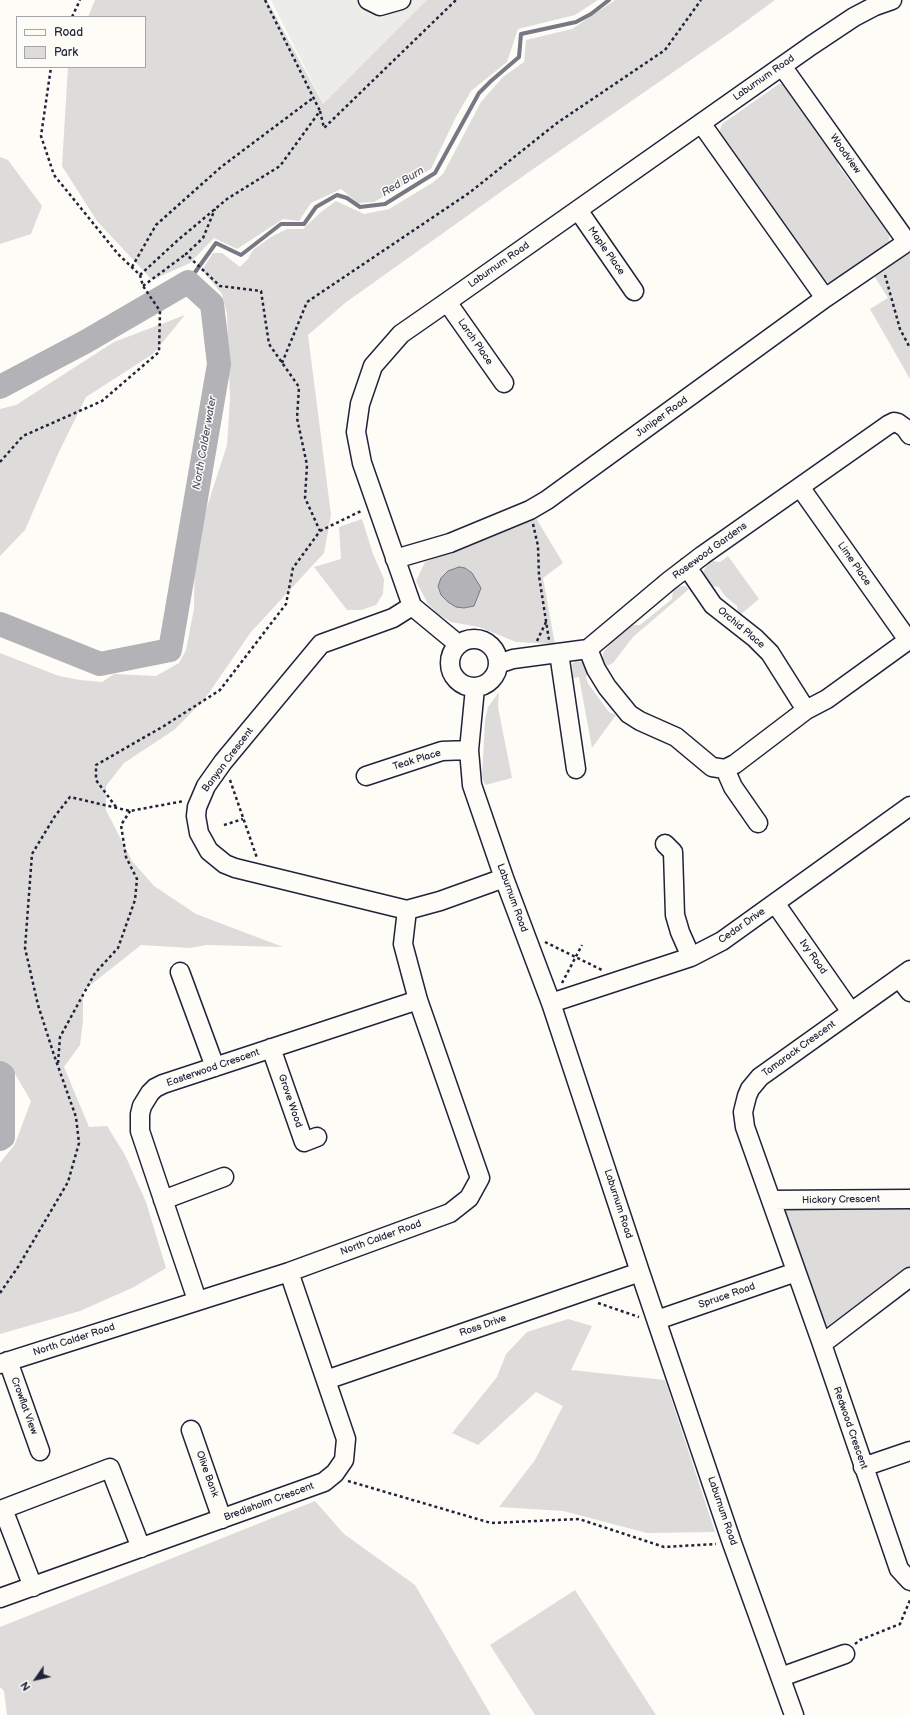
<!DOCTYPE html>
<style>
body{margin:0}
#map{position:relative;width:910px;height:1715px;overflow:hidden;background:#fdfcf7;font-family:"Balsamiq Sans",sans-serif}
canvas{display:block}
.legend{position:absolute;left:16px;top:16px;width:130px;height:52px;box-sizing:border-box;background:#fdfcf7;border:1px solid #a5a5ac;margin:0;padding:5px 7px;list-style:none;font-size:12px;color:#22223b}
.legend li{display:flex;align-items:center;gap:8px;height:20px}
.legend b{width:20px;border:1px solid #a5a5ac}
.north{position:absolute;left:16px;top:1659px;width:40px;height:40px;-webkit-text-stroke:3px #fdfcf7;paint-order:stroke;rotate:236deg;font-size:11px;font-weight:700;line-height:16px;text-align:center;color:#22223b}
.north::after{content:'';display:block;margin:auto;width:14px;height:18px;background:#22223b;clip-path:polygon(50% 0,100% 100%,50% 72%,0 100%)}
</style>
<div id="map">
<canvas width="910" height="1715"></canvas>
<ul class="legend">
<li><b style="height:5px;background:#fdfcf7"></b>Road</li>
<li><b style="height:11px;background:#dddcdb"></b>Park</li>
</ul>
<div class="north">N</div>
</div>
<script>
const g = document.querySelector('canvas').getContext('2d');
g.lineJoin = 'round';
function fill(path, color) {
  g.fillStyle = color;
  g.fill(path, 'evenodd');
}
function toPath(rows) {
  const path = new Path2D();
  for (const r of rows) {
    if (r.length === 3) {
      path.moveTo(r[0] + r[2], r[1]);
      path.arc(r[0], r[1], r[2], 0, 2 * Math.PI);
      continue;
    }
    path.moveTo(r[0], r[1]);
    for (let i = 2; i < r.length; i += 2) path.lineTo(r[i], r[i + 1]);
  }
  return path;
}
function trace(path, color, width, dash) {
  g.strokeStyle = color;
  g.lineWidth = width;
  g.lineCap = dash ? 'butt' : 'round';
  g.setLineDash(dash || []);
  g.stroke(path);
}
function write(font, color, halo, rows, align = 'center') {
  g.font = font + ' "Balsamiq Sans",sans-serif';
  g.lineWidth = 3;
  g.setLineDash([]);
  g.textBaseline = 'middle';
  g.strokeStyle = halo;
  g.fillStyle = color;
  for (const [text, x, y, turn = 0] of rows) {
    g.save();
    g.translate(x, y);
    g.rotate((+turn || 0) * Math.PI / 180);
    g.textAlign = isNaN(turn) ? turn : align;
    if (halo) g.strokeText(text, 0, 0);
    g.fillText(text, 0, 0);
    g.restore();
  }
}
const built = toPath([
 [271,0,428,0,323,104]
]);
const green = toPath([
 [95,0,267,0,323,104,427,0,598,0,575,15,518,29,507,62,471,91,456,117,431,169,374,202,358,203,341,189,311,203,299,221,283,219,237,249,214,238,190,263,152,280,97,221,62,166,68,67,145,67,145,17,88,17],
 [615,0,775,0,734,30,526,174,345,303,308,335,331,515,324,553,251,632,204,700,174,730,124,763,106,786,106,810,132,861,154,886,196,914,283,947,206,945,190,948,141,945,83,991,83,1021,80,1045,64,1067,89,1127,107,1126,125,1155,146,1202,166,1268,134,1287,80,1311,0,1334,0,1163,15,1144,31,1101,15,1074,0,1067,0,653,59,676,80,680,102,682,114,674,156,676,179,663,186,650,194,609,195,544,227,445,230,399,227,314,222,294,202,270,213,253,222,253,240,267,248,259,253,250,271,237,287,229,303,229,321,212,336,201,364,214,389,209,432,183,443,174,481,102,503,77,524,62,526,40,572,29],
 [779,84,784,84,839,157,838,165,879,220,885,221,889,230,889,243,832,283,821,280,720,137,720,130,722,124],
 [0,157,8,160,42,206,31,234,0,244],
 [910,252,910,379,870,309,888,298,875,277],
 [185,315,153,354,86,397,57,456,25,530,0,556,0,409,16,405,114,342],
 [536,518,563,563,543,578,555,644,516,642,479,627,451,622,438,614,428,604,416,581,425,562],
 [362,519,373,554,384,579,383,594,376,605,361,610,347,610,314,567,341,559,339,527],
 [728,556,759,599,741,614,738,613,737,606,725,596,719,587,712,586,704,575,704,570,708,564,713,561,720,562],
 [685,586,689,589,633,637,613,663,607,666,603,659,603,653,616,637,631,625,640,625,672,599,673,590,677,587],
 [576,661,583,662,585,666,588,670,586,678,589,685,609,712,616,715,592,748,579,677,573,678,572,664],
 [499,692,498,707,512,778,485,785,482,777,485,720,488,707],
 [910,1199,910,1277,822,1344,771,1200],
 [568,1319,592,1326,571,1370,665,1380,715,1532,647,1533,563,1511,499,1507,535,1460,563,1406,536,1392,478,1445,452,1433,497,1377,506,1354,527,1332],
 [315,1501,344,1534,415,1585,491,1715,7,1715,4,1691,0,1687,0,1627],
 [575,1590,656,1715,535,1715,490,1645]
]);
const water = toPath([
 [459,567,465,568,472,573,481,588,474,606,464,608,456,607,448,602,441,595,438,586,441,578,448,571,459,567]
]);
const stream = toPath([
 [188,282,216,243,241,255,281,224,304,224,316,207,337,195,347,198,360,207,385,204,435,173,479,93,491,81,519,57,521,34,576,22,591,14,609,0]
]);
const river = toPath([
 [0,387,85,342,188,282,212,304,219,364,170,650,100,664,0,624],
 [0,1073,3,1075,3,1137,0,1139]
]);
const path = toPath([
 [265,0,320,111],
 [72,17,80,0],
 [132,267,156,225,221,167,313,98],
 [140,275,178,240,227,199,280,166,320,111,324,128,456,0],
 [885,275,900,329,910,348],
 [143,286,186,254],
 [282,363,307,302,469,193,557,123,665,50,701,0],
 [0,462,23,436,102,401,159,352,160,311,143,286,140,275,118,254,54,175,41,136,51,67],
 [533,524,538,546,539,576,549,640],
 [320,531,363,510],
 [537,641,546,622],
 [230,780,257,858],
 [116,807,96,780,96,765,164,726,220,690,286,604,293,568,320,531,305,498,307,465,297,418,299,387,269,344,261,291,220,286,186,254,203,238,215,209],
 [224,825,243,819],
 [545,942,602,970],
 [562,983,582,945],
 [58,1063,60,1037,95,973,118,948,135,900,137,879,126,857,121,825,130,811],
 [0,1293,18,1267,68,1182,79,1143,76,1117,54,1055,38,1005,25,948,32,854,55,816,70,797,130,811,184,801],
 [598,1303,639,1317],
 [348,1481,491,1523,579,1519,664,1547,716,1544],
 [855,1644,860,1640,900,1624,910,1600]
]);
const minor = toPath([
 [368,0,380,6,401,0],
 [782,66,907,242],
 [701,123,825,298],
 [578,210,634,291],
 [447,302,504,383],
 [800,487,908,640],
 [395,559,450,543,530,510,547,500,825,298,910,240],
 [687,567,713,605,755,638,770,653,806,710],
 [412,606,393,618,321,644,223,762,206,786,197,807,196,816,199,833,209,851,225,864,235,868,407,910,440,901,504,878],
 [474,663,24],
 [458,644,412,606,362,463,356,432,360,404,373,366,401,334,447,302,812,45,854,17,875,6,892,0],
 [588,649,596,669,607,687,629,714,640,721,676,737,712,767,725,769,735,764,806,710,827,699,910,639],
 [559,653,576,769],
 [498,664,513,659,588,649,669,581,703,555,888,425,894,422,898,423,905,428,910,435],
 [475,688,469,750,472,785,504,878,551,1003,640,1272,732,1543,794,1715],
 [725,769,733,787,758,823],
 [366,776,442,751,469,750],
 [665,844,673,852,675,915,680,932,691,957],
 [775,903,851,1012],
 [910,970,760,1077,750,1089,747,1096,743,1112,745,1127,822,1344,899,1569,910,1581],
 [180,972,215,1067],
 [899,978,910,992],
 [551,1003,691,957,722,941,910,806],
 [271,1048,304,1142,317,1137],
 [163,1200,224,1177],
 [771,1200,910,1199],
 [197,1300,140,1131,140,1114,142,1106,150,1093,155,1088,163,1084,418,1000],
 [657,1320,796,1272],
 [822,1344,910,1277],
 [8,1361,40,1451],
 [0,1364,289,1272,450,1213,469,1198,480,1178,418,1000,403,944,407,910],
 [326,1380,640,1272],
 [191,1430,222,1519],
 [863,1467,910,1451],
 [33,1587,3,1509,110,1468,141,1548],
 [0,1598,324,1482,335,1473,344,1460,346,1439,289,1272],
 [781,1677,845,1654]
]);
const streetNames = [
 ["Laburnum Road",764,78,-35],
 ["Woodview",845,154,55],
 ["Maple Place",606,251,55],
 ["Laburnum Road",499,265,-35],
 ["Larch Place",475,342,55],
 ["Juniper Road",662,417,-36],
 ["Rosewood Gardens",710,551,-36],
 ["Lime Place",854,564,55],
 ["Orchid Place",741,628,40],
 ["Banyan Crescent",228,760,-53],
 ["Teak Place",417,760,-17],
 ["Laburnum Road",512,898,70],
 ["Cedar Drive",742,926,-35],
 ["Ivy Road",813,957,55],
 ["Tamarack Crescent",799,1049,-36],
 ["Easterwood Crescent",213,1068,-19],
 ["Grove Wood",290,1101,71],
 ["Hickory Crescent",841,1200,-1],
 ["Laburnum Road",618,1204,72],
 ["North Calder Road",381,1238,-20],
 ["Spruce Road",727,1296,-19],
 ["Ross Drive",483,1326,-19],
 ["North Calder Road",74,1340,-18],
 ["Crowflat View",24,1406,70],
 ["Redwood Crescent",850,1428,71],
 ["Olive Bank",207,1474,70],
 ["Bredisholm Crescent",269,1502,-20],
 ["Laburnum Road",722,1511,71]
];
const waterNames = [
 ["Red Burn",403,182,-31],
 ["North Calder water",205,443,-80]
];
fill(built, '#ecece9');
fill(green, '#dddcdb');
fill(water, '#b2b2b7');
trace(water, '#787885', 1);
trace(stream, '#787885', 4);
trace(river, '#b2b2b7', 24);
trace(minor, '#22223b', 21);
trace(path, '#22223b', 2.5, [3, 3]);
trace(minor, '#fdfcf7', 18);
write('10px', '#22223b', '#fdfcf7', streetNames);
write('italic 11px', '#545466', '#fdfcf7', waterNames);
</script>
